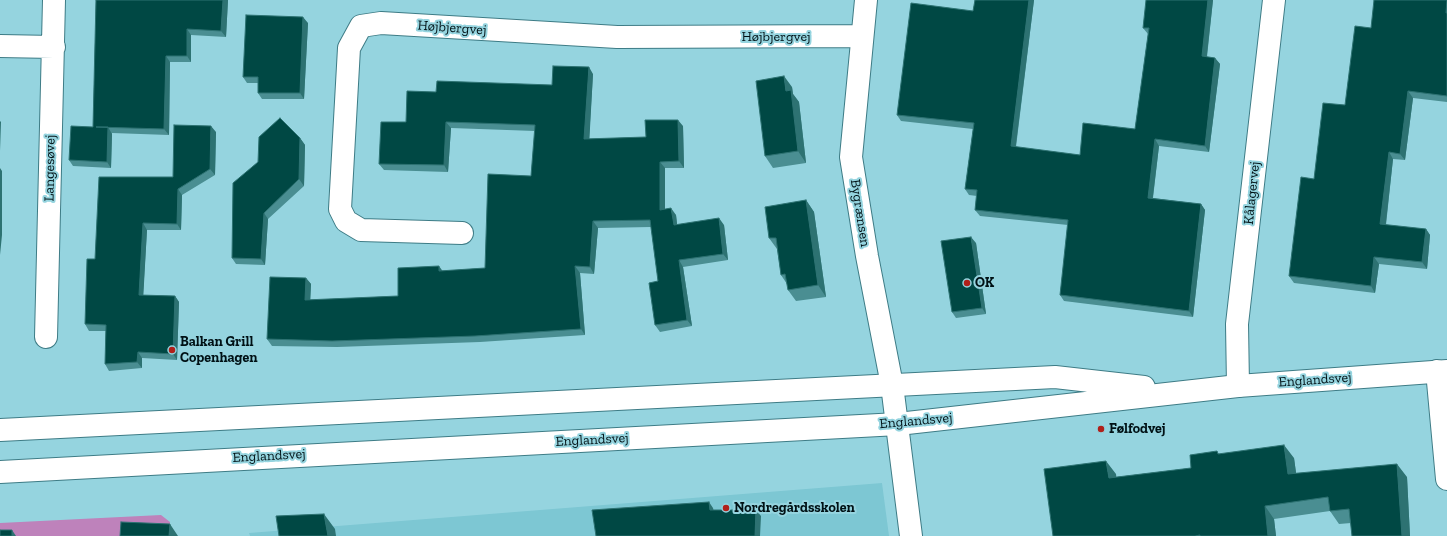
<!DOCTYPE html>
<meta charset="utf-8">
<style>
body{margin:0}
canvas{display:block;background:#95d4df}
</style>
<canvas width="1447" height="536"></canvas>
<script>
const g = document.querySelector('canvas').getContext('2d');
g.lineJoin = 'round';
function fill(path, color) {
  g.fillStyle = color;
  g.fill(path, 'evenodd');
}
function toPath(rows) {
  const path = new Path2D();
  for (const r of rows) {
    path.moveTo(r[0], r[1]);
    for (let i = 2; i < r.length; i += 2) path.lineTo(r[i], r[i + 1]);
  }
  return path;
}
function trace(path, color, width, dash) {
  g.strokeStyle = color;
  g.lineWidth = width;
  g.lineCap = dash ? 'butt' : 'round';
  g.setLineDash(dash || []);
  g.stroke(path);
}
function write(font, color, halo, rows, align = 'center') {
  g.font = font + ' "Zilla Slab",serif';
  g.lineWidth = 4;
  g.setLineDash([]);
  g.textBaseline = 'middle';
  g.strokeStyle = halo;
  g.fillStyle = color;
  for (const [text, x, y, turn = 0] of rows) {
    g.save();
    g.translate(x, y);
    g.rotate((+turn || 0) * Math.PI / 180);
    g.textAlign = isNaN(turn) ? turn : align;
    if (halo) g.strokeText(text, 0, 0);
    g.fillText(text, 0, 0);
    g.restore();
  }
}
const built = toPath([
 [882,483,889,536,250,536,249,533]
]);
const green = toPath([
 [161,515,170,522,169,536,0,536,0,523]
]);
const minor = toPath([
 [866,0,851,157,867,256,892,385,911,536],
 [0,46,54,47],
 [462,233,361,230,346,221,340,209,349,48,361,26,381,23,617,37,861,36],
 [46,337,54,0],
 [1437,371,1447,479],
 [1238,386,1237,324,1274,0]
]);
const tertiary = toPath([
 [0,430,1055,377,1144,387],
 [0,472,898,424,1238,386,1447,371]
]);
const wall = toPath([
 [96,0,228,0,226,37,191,35,191,62,170,62,169,135,112,133,111,168,73,166,69,160,93,127],
 [975,0,1034,0,1016,147,1080,155,1135,129,1148,34,1143,28,1213,0,1207,57,1215,58,1220,64,1209,152,1159,146,1153,198,1201,204,1205,210,1193,317,1064,301,1060,295,1068,225,980,216,975,210,977,196,969,195,965,189,973,129,901,121,897,115,973,11],
 [1447,0,1447,102,1413,98,1405,160,1393,159,1386,225,1426,229,1430,235,1427,269,1379,264,1375,293,1294,283,1289,276,1314,179,1345,105,1371,28],
 [308,23,304,99,262,99,258,93,258,83,247,83,243,77],
 [593,74,589,139,646,137,683,126,684,168,665,168,665,209,676,215,677,224,724,225,728,260,683,267,692,326,660,332,655,325,658,281,651,227,598,228,594,274,580,273,585,335,480,342,337,347,272,346,267,339,306,278,311,284,310,300,398,296,442,271,485,268,531,176,535,131,451,128,448,172,384,170,379,164,406,122,436,92,552,85],
 [792,87,793,94,799,102,806,163,773,168,765,156],
 [216,132,215,175,182,195,181,230,147,230,143,295,175,296,179,302,177,360,142,358,142,368,109,371,105,364,106,331,89,331,85,324,95,259,173,177],
 [300,138,305,145,304,186,268,219,265,265,236,264,232,258],
 [806,200,814,212,826,297,796,301,788,290,787,284,781,275,777,249,769,238],
 [976,243,986,314,956,318,952,312],
 [1217,451,1219,454,1294,458,1296,473,1407,477,1410,536,1352,536,1351,523,1339,524,1330,511,1274,519,1276,536,1053,536,1116,474,1116,477,1191,468]
]);
const shadedWall = toPath([
 [223,0,228,0,226,37,221,31],
 [1029,0,1034,0,1015,152,1011,146],
 [1208,0,1213,0,1206,63,1202,56],
 [303,17,308,23,304,99,300,93],
 [187,29,191,35,191,62,187,56],
 [166,56,170,62,169,135,164,129],
 [1215,58,1220,64,1209,152,1205,146],
 [589,67,593,74,589,146,584,139],
 [784,76,792,87,793,94,799,102,806,163,798,151,786,91],
 [1408,91,1413,98,1405,160,1400,154],
 [678,120,683,126,684,168,679,161],
 [0,121,1,122,0,151],
 [446,122,451,128,448,172,444,165],
 [211,126,216,132,215,175,210,169],
 [108,127,112,134,111,168,107,162],
 [300,138,305,145,304,186,299,179],
 [1155,139,1159,146,1152,204,1148,198],
 [1389,152,1393,159,1385,231,1380,224],
 [660,162,665,168,665,216,660,210],
 [0,168,2,171,2,235,0,255],
 [178,189,182,195,181,230,177,224],
 [806,200,814,212,826,297,818,285],
 [1201,204,1205,210,1193,317,1189,311],
 [671,208,676,215,678,232,674,225],
 [264,213,268,219,265,265,261,259],
 [719,218,724,225,728,260,723,254],
 [593,221,598,228,594,274,590,267],
 [143,223,147,230,143,301,139,295],
 [1426,229,1430,235,1427,269,1422,262],
 [971,237,976,243,986,314,982,308],
 [1374,257,1379,264,1375,293,1371,286],
 [679,260,683,267,692,326,687,320],
 [439,266,444,273,439,271],
 [575,266,580,273,585,335,581,329],
 [306,278,311,284,310,307,305,300],
 [175,296,179,302,177,360,173,354],
 [138,352,142,358,142,368,137,362],
 [1284,445,1294,458,1298,487,1288,474],
 [1106,461,1116,474,1118,491,1109,478],
 [1397,464,1407,477,1410,536,1402,536],
 [709,502,713,508,715,516,710,510],
 [1265,506,1274,519,1276,536,1268,536],
 [756,510,761,516,760,536,755,536],
 [324,514,335,529,336,536,328,536],
 [170,524,178,536,169,536],
 [12,530,16,536,12,536]
]);
const building = toPath([
 [96,0,223,0,221,31,187,29,187,56,166,56,164,129,96,127,108,127,107,162,69,160,71,126,93,127,96,0],
 [975,0,1029,0,1011,146,1080,155,1083,123,1135,129,1149,28,1143,28,1146,0,1208,0,1202,56,1215,58,1205,146,1155,139,1148,198,1201,204,1189,311,1060,295,1068,220,975,210,977,190,965,189,974,123,897,115,911,3,973,11,975,0],
 [1374,0,1447,0,1446,13,1447,13,1447,96,1408,91,1400,154,1389,152,1380,224,1426,229,1422,262,1374,257,1371,286,1289,276,1301,177,1314,179,1323,103,1345,105,1355,26,1371,28,1374,0],
 [246,15,303,17,300,93,258,93,258,77,243,77,246,15],
 [553,66,589,67,584,139,646,137,645,120,678,120,679,161,660,162,660,210,671,208,674,225,719,218,723,254,679,260,687,320,655,325,649,283,658,281,650,220,593,221,590,267,575,266,581,329,475,336,332,341,267,339,270,277,306,278,305,300,398,296,398,268,439,266,439,271,485,268,488,174,531,176,535,125,446,122,444,165,379,164,381,122,406,122,407,91,436,92,437,81,552,85,553,66],
 [784,76,786,91,791,90,798,151,765,156,756,81,784,76],
 [280,118,300,138,299,179,264,213,261,259,232,258,233,183,258,162,259,137,280,118],
 [174,125,211,126,210,169,178,189,177,224,143,223,139,295,175,296,173,354,138,352,137,362,105,364,106,325,85,324,87,259,95,259,99,177,173,177,174,125],
 [806,200,818,285,788,290,785,274,781,275,776,238,769,238,765,207,806,200],
 [971,237,982,308,952,312,941,241,971,237],
 [1284,445,1288,474,1397,464,1402,536,1352,536,1349,509,1330,511,1328,497,1265,506,1268,536,1200,536,1200,535,1195,536,1053,536,1044,469,1106,461,1109,478,1191,468,1190,455,1217,451,1218,454,1284,445],
 [709,502,710,510,756,510,755,536,596,536,592,510,709,502],
 [324,514,328,536,279,536,276,516,324,514],
 [121,522,170,524,169,536,120,536,121,522],
 [0,530,12,530,12,536,0,536,0,530]
]);
const markers = [
 [967,283,4,"#b0201a"],
 [172,350,4,"#b0201a"],
 [1101,429,4,"#b0201a"],
 [726,508,4,"#b0201a"]
];
const streetNames = [
 ["Højbjergvej",452,28,4],
 ["Højbjergvej",776,37],
 ["Langesøvej",50,168,-89],
 ["Kålagervej",1252,193,-84],
 ["Bygrænsen",860,213,81],
 ["Englandsvej",1315,380,-4],
 ["Englandsvej",916,421,-5],
 ["Englandsvej",592,440,-3],
 ["Englandsvej",269,456,-3]
];
const poiNames = [
 ["OK",975,283],
 ["Balkan Grill",180,342],
 ["Copenhagen",180,358],
 ["Følfodvej",1109,429],
 ["Nordregårdsskolen",734,508]
];
fill(built, '#7dc7d3');
fill(green, '#be82bb');
trace(minor, '#3e7c86', 24);
trace(tertiary, '#3e7c86', 24);
trace(minor, '#fff', 22);
trace(tertiary, '#fff', 22);
fill(wall, '#4a8e92');
fill(shadedWall, '#2d7272');
fill(building, '#004844');
trace(building, '#2d7272', 1);
for (const [x, y, r, color] of markers) {
  const dot = new Path2D();
  dot.arc(x, y, r, 0, 2 * Math.PI);
  g.fillStyle = color;
  g.fill(dot);
  trace(dot, '#95d4df', 1.5);
}
write('14px', '#001115', '#95d4df', streetNames);
write('bold 14px', '#001115', '#95d4df', poiNames, 'left');
</script>
